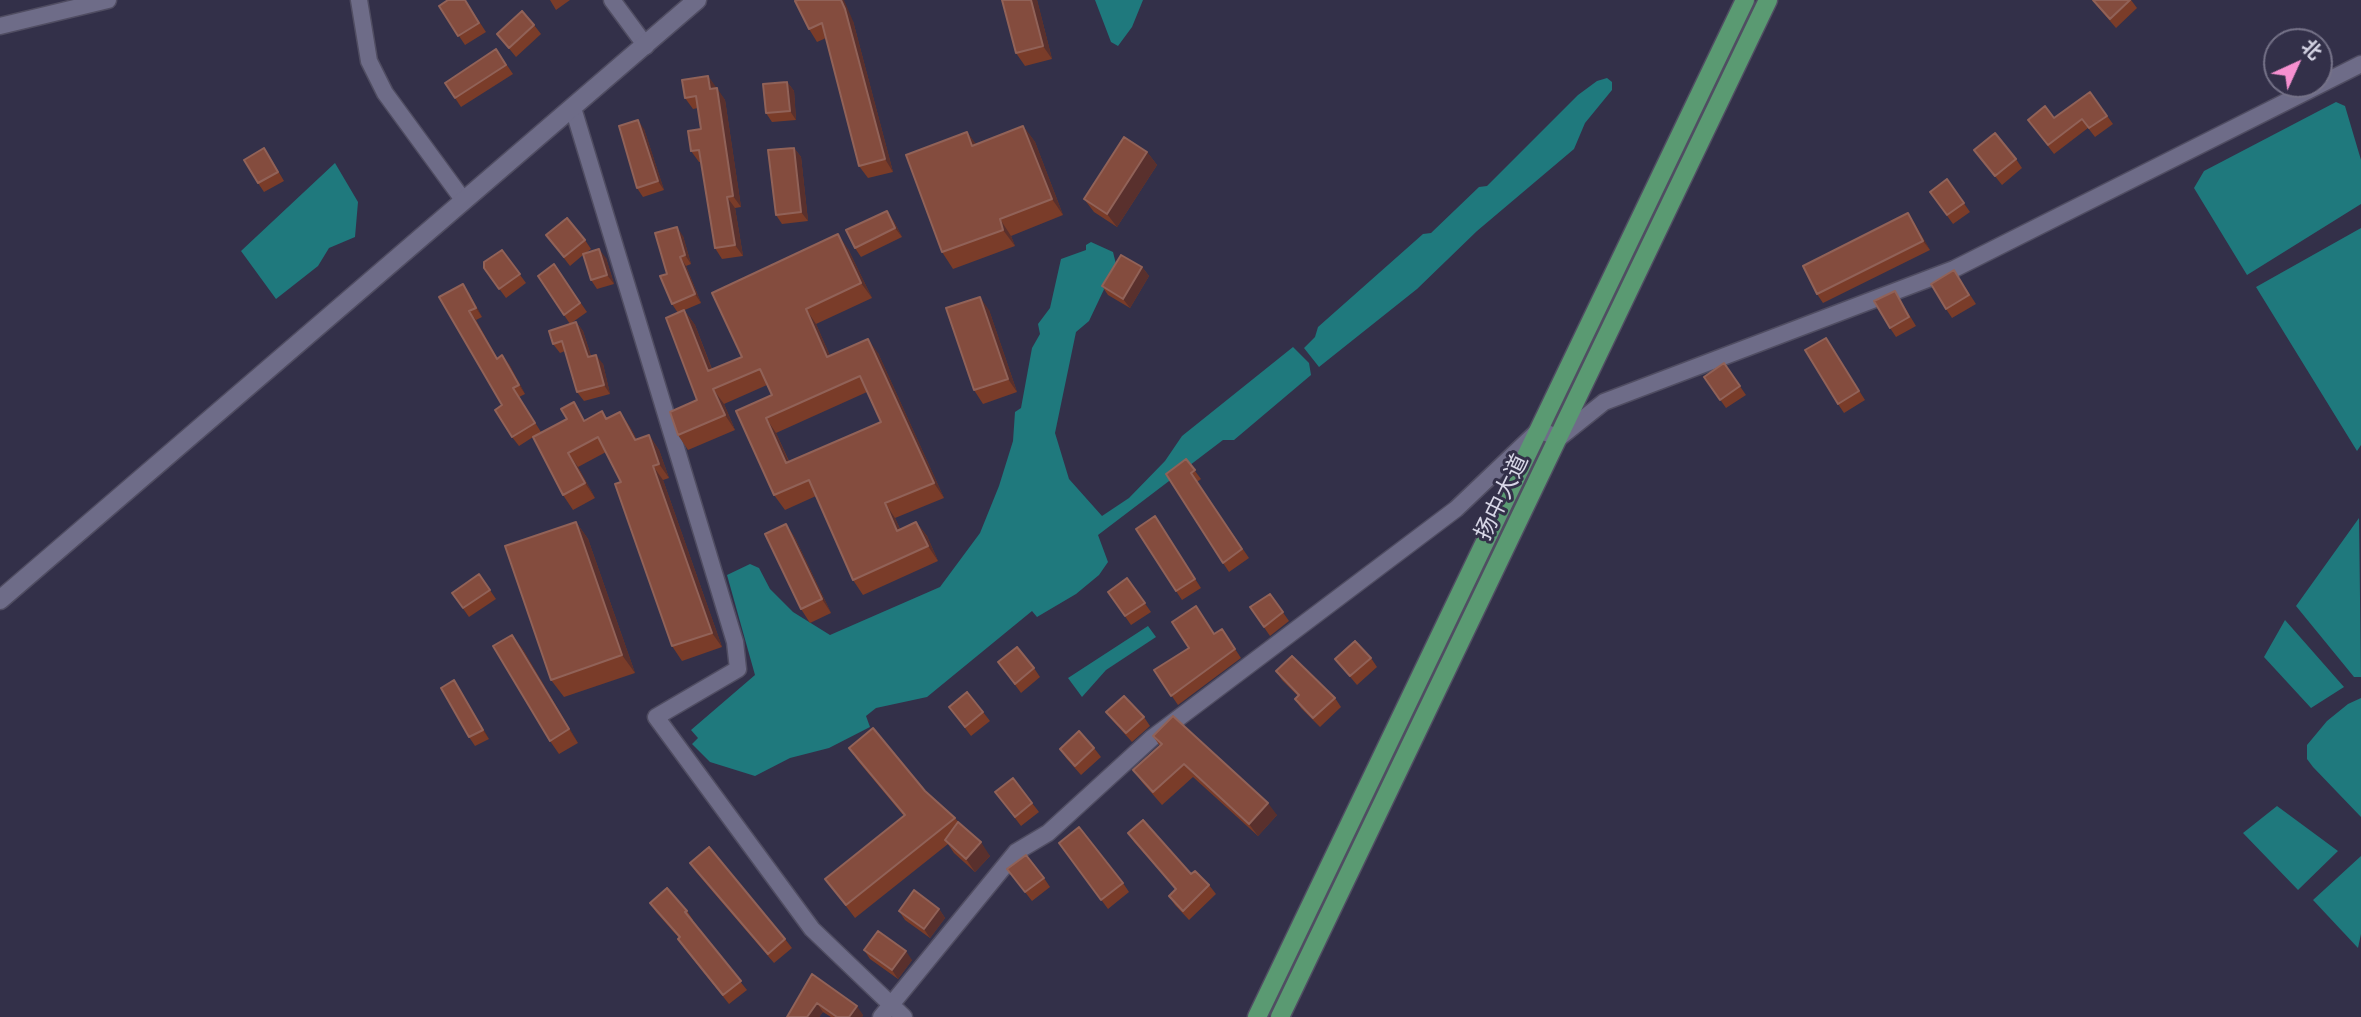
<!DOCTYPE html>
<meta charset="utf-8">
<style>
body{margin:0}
#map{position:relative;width:2361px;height:1017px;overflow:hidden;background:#333049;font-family:"Roboto Condensed","Noto Sans SC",sans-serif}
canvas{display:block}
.north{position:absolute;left:2263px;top:28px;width:70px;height:70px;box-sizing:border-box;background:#333049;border:2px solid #757288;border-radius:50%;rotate:45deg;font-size:19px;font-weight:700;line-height:28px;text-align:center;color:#d7d6e6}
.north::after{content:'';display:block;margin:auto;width:24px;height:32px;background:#f690d0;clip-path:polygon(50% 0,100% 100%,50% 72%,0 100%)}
</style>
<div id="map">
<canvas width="2361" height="1017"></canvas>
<div class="north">北</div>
</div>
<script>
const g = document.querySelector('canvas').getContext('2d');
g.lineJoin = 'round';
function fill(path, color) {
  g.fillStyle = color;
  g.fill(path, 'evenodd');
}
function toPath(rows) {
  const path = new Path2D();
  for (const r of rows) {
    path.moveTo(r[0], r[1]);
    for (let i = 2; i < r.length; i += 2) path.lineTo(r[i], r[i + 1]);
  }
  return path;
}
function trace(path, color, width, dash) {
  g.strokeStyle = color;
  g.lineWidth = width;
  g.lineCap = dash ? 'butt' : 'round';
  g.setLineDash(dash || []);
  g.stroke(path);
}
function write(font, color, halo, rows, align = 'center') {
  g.font = font + ' "Roboto Condensed","Noto Sans SC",sans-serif';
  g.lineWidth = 6;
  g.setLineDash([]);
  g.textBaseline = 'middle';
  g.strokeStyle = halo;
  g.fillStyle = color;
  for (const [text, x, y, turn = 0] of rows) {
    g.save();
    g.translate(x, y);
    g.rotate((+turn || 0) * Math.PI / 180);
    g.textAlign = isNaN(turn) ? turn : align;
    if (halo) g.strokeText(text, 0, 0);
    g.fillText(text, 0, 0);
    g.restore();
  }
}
const water = toPath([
 [1095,0,1143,0,1132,27,1118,46,1111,42],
 [1607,78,1612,82,1612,90,1585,123,1574,149,1477,231,1417,289,1319,367,1304,348,1315,337,1318,327,1423,234,1431,233,1479,187,1487,186,1578,95,1597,81],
 [2336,102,2345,106,2361,160,2361,204,2247,275,2194,188,2204,171],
 [335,163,358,202,355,237,329,248,318,266,276,299,241,251],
 [2361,228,2361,445,2357,451,2256,287],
 [1091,242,1113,252,1116,264,1089,321,1076,332,1055,433,1069,479,1102,516,1129,498,1165,461,1182,436,1293,347,1309,363,1311,375,1234,440,1223,440,1098,535,1108,562,1099,575,1076,594,1037,617,1032,611,927,697,876,708,866,716,870,727,829,748,790,758,755,776,710,762,692,744,698,738,691,730,755,675,727,575,750,564,759,568,770,589,793,612,830,635,940,587,980,533,999,486,1013,441,1015,412,1021,408,1032,348,1040,334,1038,324,1050,308,1061,259,1086,250,1086,245],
 [2359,518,2361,677,2354,677,2296,606],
 [2285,620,2344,687,2311,708,2264,657],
 [1148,626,1156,637,1106,670,1082,697,1068,678],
 [2361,698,2361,817,2313,767,2307,759,2307,745,2327,721,2348,704],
 [2277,806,2338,851,2298,890,2243,833],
 [2361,856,2361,934,2358,948,2313,900]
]);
const street = toPath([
 [359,0,369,61,385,93,464,201],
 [612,0,646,46],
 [0,26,108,0],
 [573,108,735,642,738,669,656,717,812,929,904,1017],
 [881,1017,1016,852,1048,833,1152,738,1456,509,1539,430,1559,438,1604,402,1954,269,2361,64]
]);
const secondary = toPath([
 [0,600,697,0]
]);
const primary = toPath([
 [1257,1017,1745,0],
 [1280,1017,1768,0]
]);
const wall = toPath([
 [465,0,486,32,465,45,439,6],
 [550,0,570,0,556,10],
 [1037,0,1052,59,1025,66,1016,53],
 [2092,0,2131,0,2137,8,2116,28],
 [795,1,853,21,893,172,868,178,859,166,826,38,817,42,809,29],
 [534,25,541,34,516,57,497,34],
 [496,49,513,74,461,107,445,83],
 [708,76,716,88,725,100,741,207,735,208,743,256,722,259,715,248,701,162,699,162,691,151,701,129,698,108,693,109,685,98],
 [787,82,794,91,796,120,772,122,766,113],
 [2090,92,2113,124,2095,137,2088,128,2054,154,2028,120,2054,118],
 [1023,126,1035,142,1063,215,1011,236,1015,246,953,269,942,252,967,132,976,145],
 [644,129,664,190,643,197,637,188],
 [794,148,801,157,808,221,782,224,776,215],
 [1974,150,2016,159,2022,168,2002,185],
 [1147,152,1157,165,1117,227,1094,212,1084,199],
 [270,157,284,181,264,192,258,183],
 [1947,179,1970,212,1953,224,1930,192],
 [1908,213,1930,250,1823,303,1817,294],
 [893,220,902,237,861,257,855,248],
 [546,235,585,240,591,249,586,253,606,258,614,284,597,289,591,280,583,255,570,266],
 [683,236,691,264,686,266,701,303,680,312,684,310,695,325,712,369,742,357,848,249,872,298,816,324,830,356,878,353,944,498,895,518,900,529,916,522,927,536,938,561,863,595,853,580,816,496,785,510,774,495,736,411,772,395,767,385,724,404,735,430,688,450,678,435,697,400,678,313,672,304],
 [867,392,881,422,789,461,776,433],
 [502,250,526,283,506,298,484,268],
 [554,264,587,312,570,324,538,276],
 [1142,267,1149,276,1130,308,1108,295,1102,286],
 [1954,270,1976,304,1952,318,1946,309],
 [1895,291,1916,326,1896,337,1890,328],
 [469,293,482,317,476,320,497,358,509,364,525,394,519,397,541,432,519,446,512,437,502,405,439,297],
 [989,310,1017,392,983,404,974,390],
 [576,322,583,331,591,356,603,364,610,394,584,401,577,392,565,351,560,353,553,344],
 [1826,338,1865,400,1844,413,1838,404],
 [1724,363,1746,395,1726,408,1704,377],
 [602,411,607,419,620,412,630,427,637,440,649,435,659,450,669,478,663,480,722,647,682,661,672,646,621,482,606,452,578,467,595,498,573,510,563,495,533,437,586,420],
 [1186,459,1201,479,1197,482,1249,558,1229,572,1223,563],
 [1155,516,1201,588,1182,600,1176,591],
 [576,522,588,539,635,673,564,697,551,680],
 [786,524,795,538,831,613,810,623,801,609],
 [479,574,496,599,469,617,452,593],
 [1127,578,1151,612,1131,625,1108,592],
 [1270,594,1289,621,1270,636,1250,607],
 [1222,629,1241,658,1178,705,1154,670],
 [522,648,578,743,559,754,550,741],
 [1371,658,1377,667,1357,685,1335,659],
 [998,662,1034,668,1040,677,1021,693],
 [1276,671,1335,698,1341,707,1320,727,1301,708,1295,699,1298,696,1282,680],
 [454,680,489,739,475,746,469,737],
 [949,707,983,712,990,721,971,736],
 [1106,712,1144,717,1150,726,1132,742,1113,721],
 [1153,736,1277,815,1258,836,1193,777,1162,805,1142,782,1133,770,1160,746],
 [849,748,925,791,955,818,990,856,975,872,954,853,948,844,855,918,825,879,904,816,858,761],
 [1094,748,1101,757,1081,775,1066,758,1060,749],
 [995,792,1032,803,1039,812,1021,826],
 [1128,833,1209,885,1216,894,1189,920,1175,905,1169,896,1176,889,1134,842],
 [1059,843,1123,883,1129,892,1108,909],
 [690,863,785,939,792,948,774,963,696,872],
 [1014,878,1044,878,1050,887,1032,901],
 [650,903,687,911,693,920,692,921,747,990,729,1004,684,948,678,939,679,938,656,912],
 [939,909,945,918,930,938,905,920,899,911],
 [864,950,912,960,898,979,870,959],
 [812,974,863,1015,862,1017,831,1017,823,1012,819,1017]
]);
const shadedWall = toPath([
 [841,0,844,0,853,21,893,172,885,159],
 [1031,0,1037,0,1052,59,1043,46],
 [708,76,716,87,718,100,710,89],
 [787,82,794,91,796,120,790,111],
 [717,88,725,100,741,207,733,196],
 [638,120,644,129,664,190,658,181],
 [1023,126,1035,142,1063,215,1052,199],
 [967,132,979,148,972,146],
 [794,148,801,157,808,221,801,212],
 [1147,152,1157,165,1117,227,1107,214],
 [727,197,735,208,743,256,735,245],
 [887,211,893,220,902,237,895,228],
 [1908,213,1914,222,1930,250,1923,241],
 [1000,219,1011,236,1015,246,1003,230],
 [677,227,683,236,691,264,685,255],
 [838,234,848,249,872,298,861,283],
 [599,249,606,258,614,284,607,275],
 [680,257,686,266,701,303,695,294],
 [1142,267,1149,276,1130,308,1123,299],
 [463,284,469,293,482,317,476,308],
 [980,297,989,310,1017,392,1008,379],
 [806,309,816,324,837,372,827,357],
 [684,310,695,325,718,386,708,371],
 [469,311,476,320,503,368,497,359],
 [576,322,583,331,594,366,588,357],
 [868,339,878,353,944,498,934,483],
 [502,355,509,364,525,394,519,385],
 [596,355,603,364,610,394,604,385],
 [713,389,724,404,735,430,725,415],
 [620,412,630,427,645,455,635,440],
 [766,418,776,433,796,478,786,463],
 [649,435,659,450,669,478,659,464],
 [568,453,578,467,595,498,585,483],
 [653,466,663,480,722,647,712,633],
 [885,503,895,518,907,545,897,531],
 [576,522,588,539,635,673,622,655],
 [916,522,927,536,938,561,928,546],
 [786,524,795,538,831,613,822,599],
 [512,635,522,648,578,743,569,729],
 [454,680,460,689,489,739,483,730],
 [1268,803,1277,815,1258,836,1249,824],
 [981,842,990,856,975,872,966,859],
 [939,909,945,918,930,938,924,929],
 [906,951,912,960,898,979,892,970],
 [817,1003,823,1012,819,1017,807,1017],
 [857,1006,863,1015,862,1017,849,1017]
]);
const building = toPath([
 [448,0,465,0,479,23,458,36,439,6,448,0],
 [798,0,841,0,845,9,885,159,859,166,822,23,809,29,795,1,798,0],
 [1002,0,1031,0,1043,46,1016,53,1002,0],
 [2093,0,2130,0,2110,19,2093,0],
 [522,11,534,25,509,48,497,34,522,11],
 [496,49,506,65,455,98,445,83,496,49],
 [708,76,710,89,717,88,733,196,727,197,735,245,715,248,699,150,691,151,688,131,701,129,696,96,685,98,682,80,708,76],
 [787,82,790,111,766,113,763,84,787,82],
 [2090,92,2107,116,2089,128,2082,119,2048,145,2028,120,2045,106,2054,118,2090,92],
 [638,120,658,181,637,188,619,126,638,120],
 [1023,126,1052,199,1000,219,1003,230,942,252,906,155,967,132,972,146,1023,126],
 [1995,133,2016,159,1995,176,1974,150,1995,133],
 [1124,137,1147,152,1107,214,1084,199,1124,137],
 [264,148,278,172,258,183,244,160,264,148],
 [794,148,801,212,776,215,768,150,794,148],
 [1947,179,1964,203,1947,215,1930,192,1947,179],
 [887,211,895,228,855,248,846,230,887,211],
 [1908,213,1923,241,1817,294,1803,266,1908,213],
 [567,218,585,240,564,257,546,235,567,218],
 [677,227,685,255,680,257,695,294,672,304,660,276,667,274,655,233,677,227],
 [838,234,861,283,806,309,827,357,868,339,934,483,885,503,897,531,916,522,928,546,853,580,809,480,774,495,736,411,772,395,760,369,713,389,725,415,678,435,670,412,697,400,666,318,684,310,708,371,742,357,712,293,838,234],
 [860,376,881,422,786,463,766,418,860,376],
 [599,249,607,275,591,280,583,254,599,249],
 [502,250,520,274,499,289,484,268,484,262,502,250],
 [1121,255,1142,267,1123,299,1102,286,1121,255],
 [554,264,580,303,564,315,538,276,554,264],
 [1954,270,1969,295,1946,309,1931,284,1954,270],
 [463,284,476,308,469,311,497,359,502,355,519,385,513,388,535,423,512,437,495,410,502,405,439,297,463,284],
 [1895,291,1909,317,1890,328,1874,301,1895,291],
 [980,297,1008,379,974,390,946,308,980,297],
 [576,322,588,357,596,355,604,385,577,392,562,341,553,344,549,331,576,322],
 [1826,338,1859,391,1838,404,1805,350,1826,338],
 [1724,363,1740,386,1720,400,1704,377,1724,363],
 [574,402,584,421,602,411,606,419,620,412,635,440,649,435,659,464,653,466,712,633,672,646,615,484,621,482,598,437,568,453,585,483,563,495,533,437,567,419,561,409,574,402],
 [1186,459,1195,470,1191,473,1242,549,1223,563,1166,474,1186,459],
 [1155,516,1195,579,1176,591,1136,529,1155,516],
 [576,522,622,655,551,680,505,546,576,522],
 [786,524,822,599,801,609,765,534,786,524],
 [479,574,490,590,463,608,452,593,479,574],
 [1127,578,1145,603,1125,616,1108,592,1127,578],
 [1270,594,1283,612,1264,627,1250,607,1270,594],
 [1196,606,1214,634,1222,629,1235,649,1171,696,1154,670,1189,648,1172,622,1196,606],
 [512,635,569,729,550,741,493,646,512,635],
 [1355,641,1371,658,1350,676,1335,659,1355,641],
 [1017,647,1034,668,1015,684,998,662,1017,647],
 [1292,656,1335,698,1313,718,1295,699,1299,695,1276,671,1292,656],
 [454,680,483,730,469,737,441,688,454,680],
 [967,692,983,712,965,727,949,707,967,692],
 [1124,696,1144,717,1126,733,1106,712,1124,696],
 [1173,716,1268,803,1249,824,1184,764,1153,792,1133,770,1162,744,1153,736,1173,716],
 [873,728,925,791,955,818,846,905,825,879,905,815,849,748,873,728],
 [1079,731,1094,748,1075,766,1060,749,1079,731],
 [1013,778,1032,803,1015,817,995,792,1013,778],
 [1143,820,1191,874,1195,871,1209,885,1183,911,1169,896,1176,889,1128,833,1143,820],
 [958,822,981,842,966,859,945,840,958,822],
 [1079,827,1123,883,1101,900,1059,843,1079,827],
 [709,847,785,939,768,954,690,863,709,847],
 [1026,855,1044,878,1025,892,1007,869,1026,855],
 [667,888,687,911,685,912,741,981,723,995,678,939,680,937,650,903,667,888],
 [914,890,939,909,924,929,899,911,914,890],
 [878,931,906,951,892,970,864,950,878,931],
 [812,974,857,1006,849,1017,837,1017,817,1003,807,1017,787,1017,812,974]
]);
const streetNames = [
 ["扬中大道",1503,498,-64]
];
fill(water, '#1f797d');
trace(street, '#504d62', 19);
trace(secondary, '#504d62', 21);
trace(primary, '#504d62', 21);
trace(street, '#6e6c88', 16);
trace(secondary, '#6e6c88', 18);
trace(primary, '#5a9a72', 18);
fill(wall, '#7a3c29');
fill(shadedWall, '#59302d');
fill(building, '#844c3e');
trace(building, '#916258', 2);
write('23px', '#d7d6e6', '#333049', streetNames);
</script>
